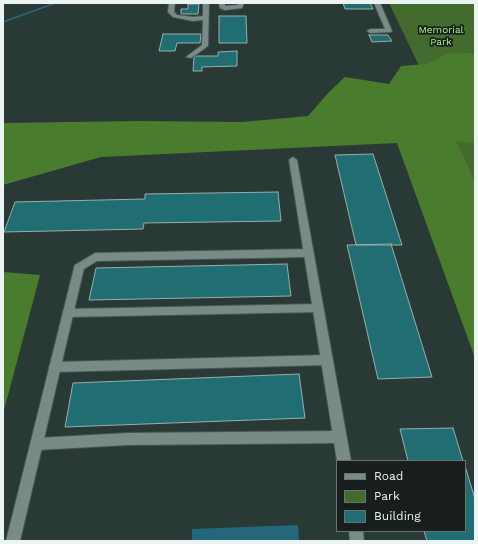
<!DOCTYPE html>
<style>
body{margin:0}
#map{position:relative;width:478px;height:544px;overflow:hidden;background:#293935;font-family:"Work Sans",sans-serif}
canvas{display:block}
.frame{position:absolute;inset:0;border:4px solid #ebf4f2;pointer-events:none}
.legend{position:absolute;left:336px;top:460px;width:130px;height:72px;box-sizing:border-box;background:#171e1d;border:1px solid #6c7472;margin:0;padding:5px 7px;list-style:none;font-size:12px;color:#ebf4f2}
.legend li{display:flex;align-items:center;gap:8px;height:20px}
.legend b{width:20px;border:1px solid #6c7472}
</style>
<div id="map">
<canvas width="478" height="544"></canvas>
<div class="frame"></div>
<ul class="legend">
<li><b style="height:5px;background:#798b87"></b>Road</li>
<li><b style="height:11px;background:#436b2e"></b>Park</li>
<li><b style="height:11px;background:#216e72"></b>Building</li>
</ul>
</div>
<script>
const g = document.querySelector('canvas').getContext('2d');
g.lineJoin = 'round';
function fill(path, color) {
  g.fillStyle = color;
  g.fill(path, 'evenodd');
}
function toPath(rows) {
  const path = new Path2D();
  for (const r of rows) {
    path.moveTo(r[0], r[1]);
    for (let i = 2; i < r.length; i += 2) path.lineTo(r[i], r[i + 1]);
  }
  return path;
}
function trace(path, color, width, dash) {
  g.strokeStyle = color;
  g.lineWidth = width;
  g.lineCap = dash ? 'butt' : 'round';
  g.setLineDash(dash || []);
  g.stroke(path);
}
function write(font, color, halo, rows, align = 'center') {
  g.font = font + ' "Work Sans",sans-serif';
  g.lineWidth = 3.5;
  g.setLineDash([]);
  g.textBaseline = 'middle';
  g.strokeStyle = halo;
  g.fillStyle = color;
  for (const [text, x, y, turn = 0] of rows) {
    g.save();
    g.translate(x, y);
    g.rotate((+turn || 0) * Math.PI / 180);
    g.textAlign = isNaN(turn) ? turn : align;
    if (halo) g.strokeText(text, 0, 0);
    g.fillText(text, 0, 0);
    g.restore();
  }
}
const green = toPath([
 [389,3,475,3,475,181,455,141]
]);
const forest = toPath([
 [470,53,475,55,475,143,456,141,475,181,475,358,397,143,101,157,3,185,3,123,138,121,242,122,308,116,330,91,345,77,389,84,401,66,427,64,446,54],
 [3,272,40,275,3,414]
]);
const water = toPath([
 [298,525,299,541,192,541,192,529]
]);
const stream = toPath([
 [53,3,58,3,3,23,3,21,53,3]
]);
const building = toPath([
 [343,3,370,3,373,9,345,9,343,3],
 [188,4,199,4,198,14,181,14,181,9,188,9,188,4],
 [219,16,246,16,247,43,219,43,219,16],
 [163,34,201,34,200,43,177,43,175,51,159,51,163,34],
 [369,35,388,35,392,41,372,42,369,35],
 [237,51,237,66,202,67,202,71,193,71,194,56,218,56,218,52,237,51],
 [373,154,402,245,356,245,335,155,373,154],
 [278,192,281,221,144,223,143,229,4,232,15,202,145,199,145,194,278,192],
 [391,244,432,377,378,379,347,245,391,244],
 [287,264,291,296,89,300,96,268,287,264],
 [299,374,305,418,65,427,73,383,299,374],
 [453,428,463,461,408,461,400,429,453,428],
 [465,466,475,499,475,541,427,541,424,531,465,531,465,466]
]);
const service = toPath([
 [169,3,175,3,174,12,177,15,193,17,203,16,203,3,209,3,208,46,191,58,186,57,202,45,203,20,193,21,173,17,168,12,169,3],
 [219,3,225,3,225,6,238,5,238,3,244,3,242,8,225,10,220,8,219,3],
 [374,3,380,3,392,31,391,32,370,33,367,31,370,29,385,29,374,3],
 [308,249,311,250,313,253,311,256,308,257,97,261,79,272,75,271,74,268,75,265,95,253,308,249],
 [318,304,322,305,323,308,322,311,318,312,68,317,64,316,63,313,64,310,68,309,318,304],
 [327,355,331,356,333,360,331,364,327,365,55,372,51,371,49,367,51,363,55,362,327,355],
 [340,431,345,432,346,437,345,442,340,443,128,445,37,450,32,449,31,444,32,439,37,438,128,433,340,431]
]);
const minor = toPath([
 [293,157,297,160,351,461,337,461,289,160,293,157],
 [79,264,83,265,84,268,20,541,6,541,74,268,75,265,79,264],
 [349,531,363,531,364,541,350,541,349,531]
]);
const farParknames = [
 ["Memorial",441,30],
 ["Park",441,42]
];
fill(green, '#436b2e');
fill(forest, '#4a7c2e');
fill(water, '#24677b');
fill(stream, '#24677b');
fill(building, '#216e72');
trace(building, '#9aaeae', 1);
trace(service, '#4a5754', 2);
trace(minor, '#4a5754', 2);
fill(service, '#798b87');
fill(minor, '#798b87');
write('10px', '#aff68e', '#171e1d', farParknames);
</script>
